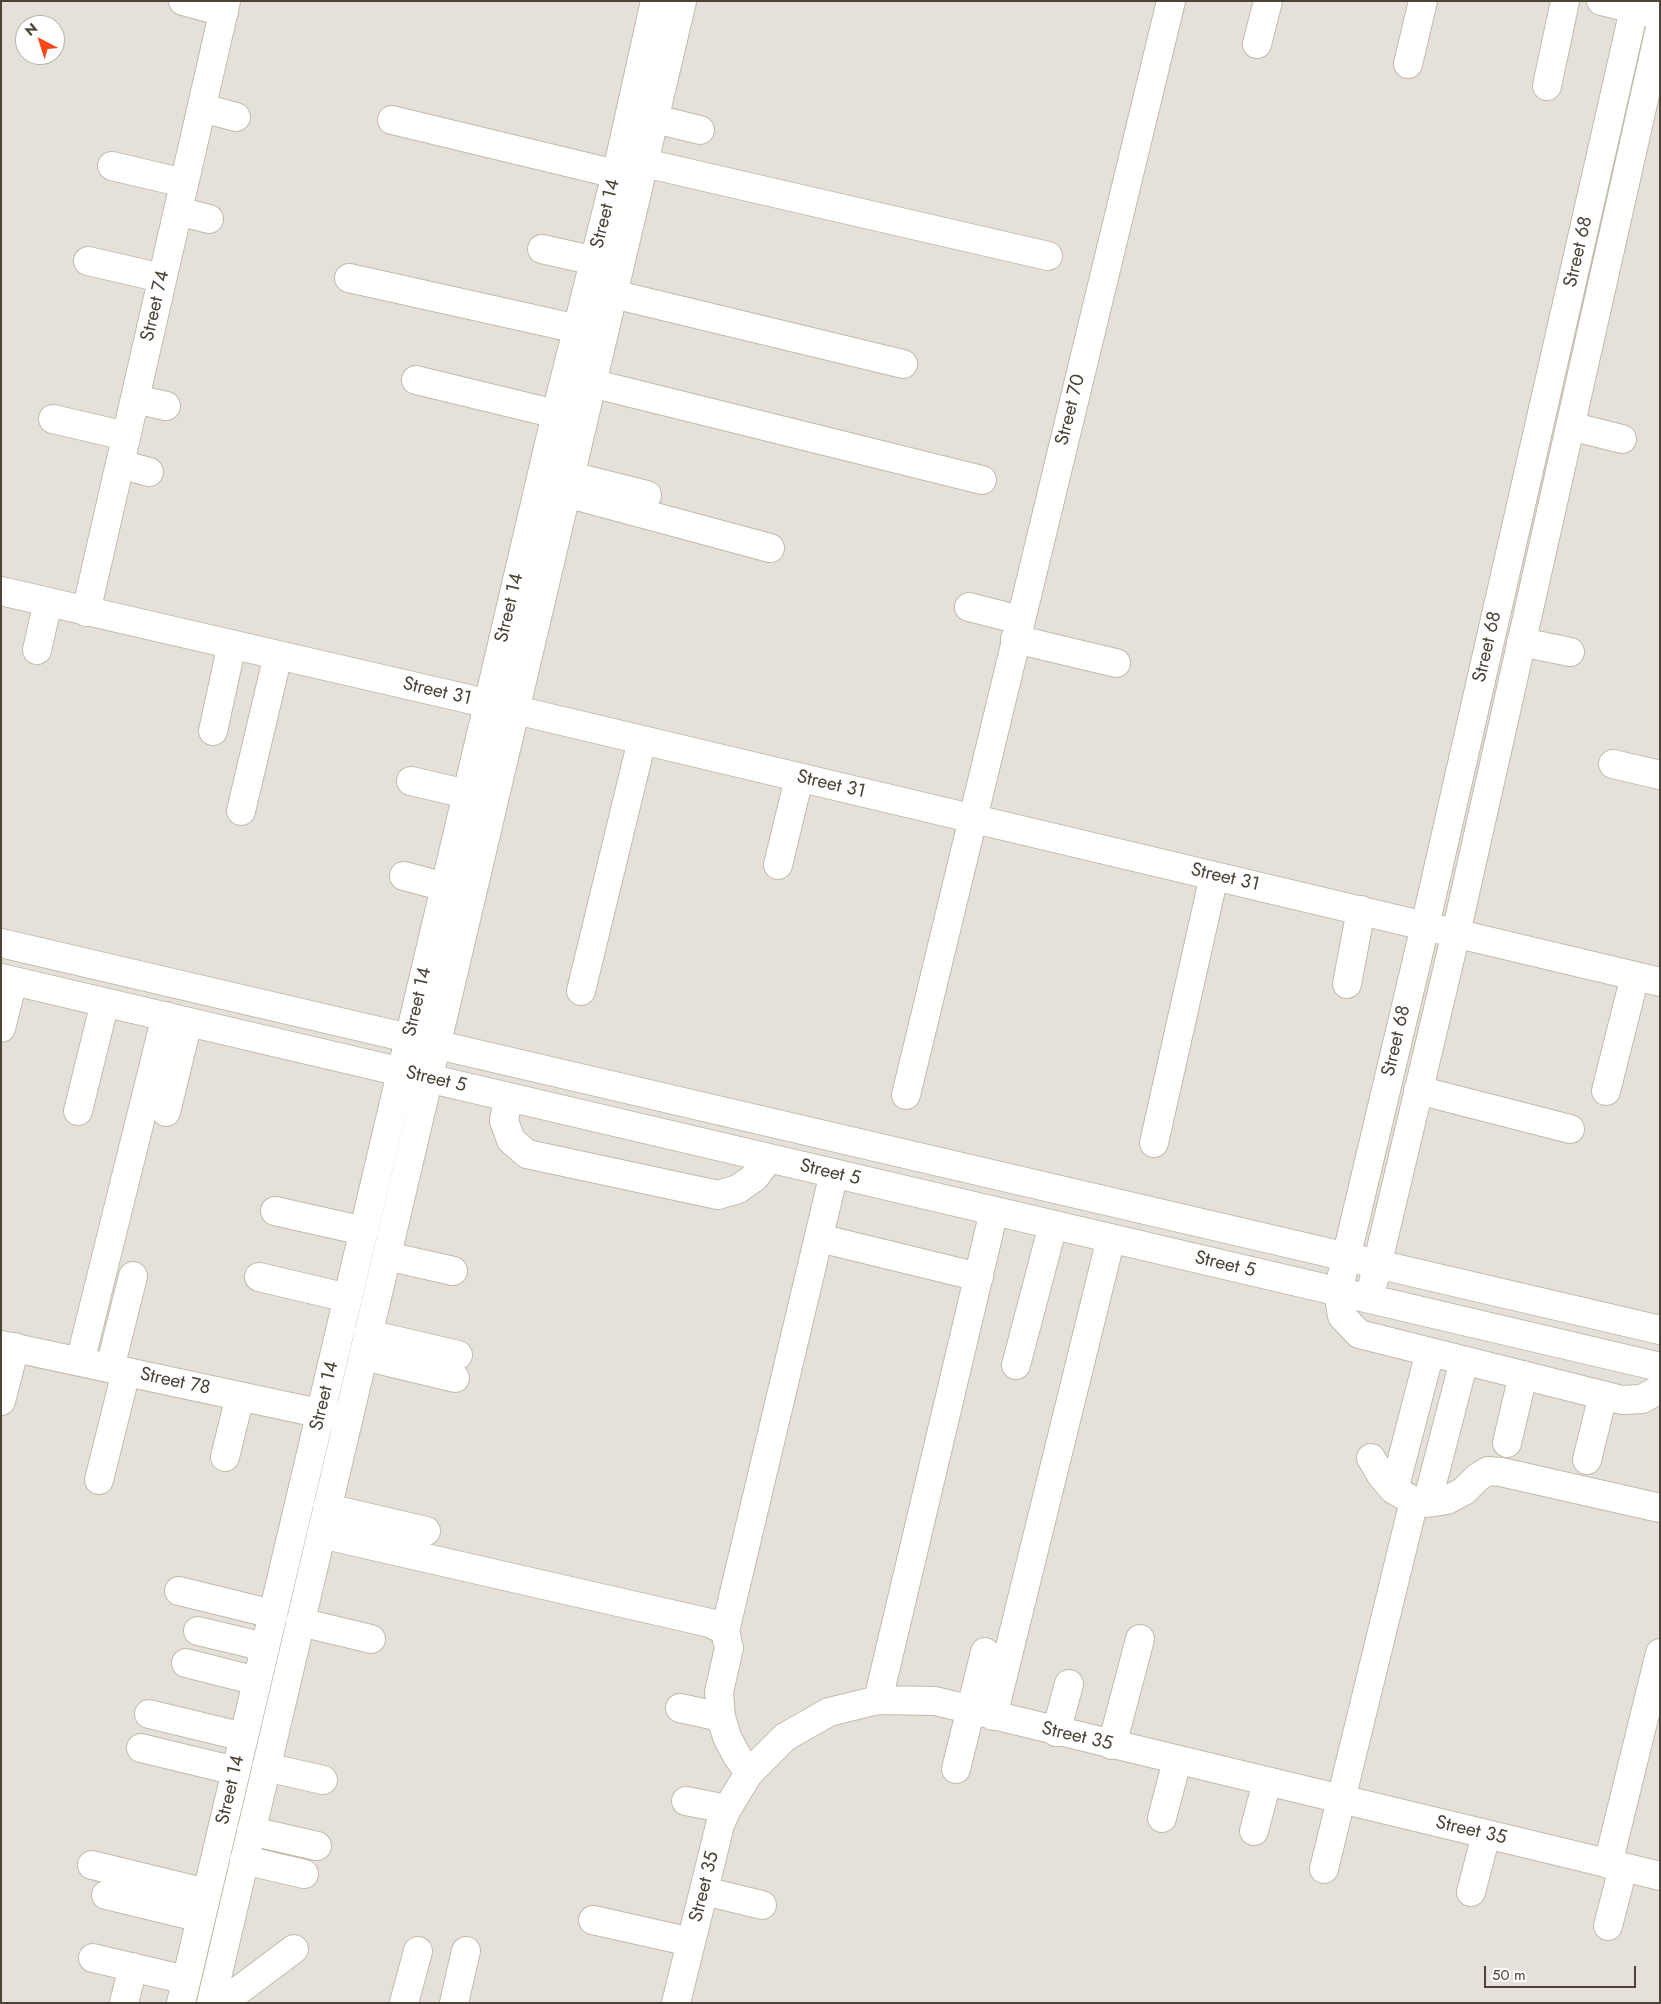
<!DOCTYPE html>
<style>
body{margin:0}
#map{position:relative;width:1661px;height:2004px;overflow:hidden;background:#f5f2e8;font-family:Jost,sans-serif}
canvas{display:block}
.frame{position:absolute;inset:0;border:2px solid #4a4336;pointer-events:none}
.north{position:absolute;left:15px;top:15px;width:50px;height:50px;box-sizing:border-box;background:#fff;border:1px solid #b7b4af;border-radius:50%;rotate:320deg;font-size:14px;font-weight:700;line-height:20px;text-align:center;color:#4a4336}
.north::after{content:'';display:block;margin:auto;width:18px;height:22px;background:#ff4616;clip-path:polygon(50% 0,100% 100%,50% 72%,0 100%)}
.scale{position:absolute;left:1484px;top:1966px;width:152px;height:22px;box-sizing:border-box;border:2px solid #4a4336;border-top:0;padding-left:6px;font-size:15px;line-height:18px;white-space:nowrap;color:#4a4336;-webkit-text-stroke:4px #fff;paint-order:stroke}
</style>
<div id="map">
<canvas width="1661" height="2004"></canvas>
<div class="frame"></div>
<div class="north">N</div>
<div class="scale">50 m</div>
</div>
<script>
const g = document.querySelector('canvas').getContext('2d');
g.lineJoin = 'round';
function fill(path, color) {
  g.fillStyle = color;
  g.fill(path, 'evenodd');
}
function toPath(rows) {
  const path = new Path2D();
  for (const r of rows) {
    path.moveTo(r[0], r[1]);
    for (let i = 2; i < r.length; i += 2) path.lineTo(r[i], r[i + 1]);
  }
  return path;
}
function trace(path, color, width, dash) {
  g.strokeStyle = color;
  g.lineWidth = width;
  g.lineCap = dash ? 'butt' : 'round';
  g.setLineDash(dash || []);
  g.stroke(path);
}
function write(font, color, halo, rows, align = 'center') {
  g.font = font + ' Jost,sans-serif';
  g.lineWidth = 5;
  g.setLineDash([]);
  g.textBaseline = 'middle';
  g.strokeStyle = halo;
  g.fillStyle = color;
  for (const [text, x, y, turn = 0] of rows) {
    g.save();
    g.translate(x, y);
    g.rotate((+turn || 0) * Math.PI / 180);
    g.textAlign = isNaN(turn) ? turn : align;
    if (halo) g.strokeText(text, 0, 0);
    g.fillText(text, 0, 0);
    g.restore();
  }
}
const industrial = toPath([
 [1,1,1660,1,1660,2003,1,2003],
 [25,25,55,25,55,55,25,55]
]);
const minor = toPath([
 [183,1,224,12],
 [1601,1,1651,13],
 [1636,1,1425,926,1338,1292,1342,1316,1359,1334,1622,1400,1642,1399,1660,1389],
 [1257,44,1268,1],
 [1408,64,1423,1],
 [1547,86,1565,1],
 [202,108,236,117],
 [655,119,700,130],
 [392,120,616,174],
 [627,159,1048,256],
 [112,166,184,183],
 [178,211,209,219],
 [542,249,595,261],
 [88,261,162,278],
 [349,278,578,329],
 [613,294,903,364],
 [416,380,556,414],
 [591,383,982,480],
 [135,399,166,406],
 [53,419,126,436],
 [1570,426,1622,439],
 [120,464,149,472],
 [579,478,647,495],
 [566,493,770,548],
 [1,591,516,710,1660,982],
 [969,607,1020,620],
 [86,612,226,1],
 [1015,639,1116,663],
 [1521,642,1570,652],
 [37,650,48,602],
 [213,731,232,644],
 [1613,764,1660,775],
 [411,781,467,794],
 [241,811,278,655],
 [778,865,799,778],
 [404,876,445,887],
 [1,943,1660,1330],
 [1,978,1660,1367],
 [1347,984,1361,910],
 [581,991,642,740],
 [1,1028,13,981],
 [1418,1090,1570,1129],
 [1606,1091,1635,976],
 [906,1095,1171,1],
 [508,1097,504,1121,511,1140,527,1154,718,1195,738,1189,755,1177,769,1158],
 [78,1111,105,1002],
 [166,1112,188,1022],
 [1154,1143,1214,876],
 [275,1211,364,1231],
 [819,1238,979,1277],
 [387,1256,453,1271],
 [259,1277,348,1298],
 [1373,1283,1456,933,1660,28],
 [368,1334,458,1355],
 [1,1345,337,1417],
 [363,1356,455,1378],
 [80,1362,166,1016],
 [1016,1365,1053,1225],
 [110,1368,133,1276],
 [1,1401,15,1347],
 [1507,1443,1523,1375],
 [225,1457,240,1396],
 [1371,1458,1381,1475,1394,1490,1414,1501,1427,1503,1447,1500,1464,1491,1478,1477,1488,1471,1501,1472,1660,1508],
 [1587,1460,1603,1395],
 [99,1480,126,1372],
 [1394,1490,1430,1352],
 [1427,1503,1464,1361],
 [327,1508,426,1531],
 [321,1534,710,1623,725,1631,729,1648,719,1692,721,1717,727,1737,737,1756,749,1773],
 [179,1591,273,1614],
 [300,1622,371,1639],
 [198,1631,265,1647],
 [725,1631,834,1173],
 [186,1663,257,1681],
 [878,1700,994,1211],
 [680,1708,721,1717],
 [149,1714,244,1737],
 [993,1716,1111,1238],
 [1056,1732,1069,1684],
 [1112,1745,1140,1639],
 [141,1748,236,1771],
 [266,1767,323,1780],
 [956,1769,985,1652],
 [686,1801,727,1809],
 [1162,1818,1177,1761],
 [251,1831,317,1846],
 [1254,1831,1267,1782],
 [244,1860,304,1874],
 [1608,1864,1660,1653],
 [92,1865,207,1893],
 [1324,1869,1414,1501],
 [704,1891,762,1905],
 [1471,1892,1486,1835],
 [106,1895,201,1918],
 [593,1920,691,1942],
 [1608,1926,1623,1868],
 [93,1958,186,1980],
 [124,2003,133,1967],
 [181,2003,467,794,556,414,620,158,655,1],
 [211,2003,682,1],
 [222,2003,294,1949],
 [404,2003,418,1951],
 [454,2003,466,1951],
 [676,2003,720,1825,727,1809,749,1773,785,1737,829,1712,878,1700,935,1701,1660,1876]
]);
const streetNames = [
 ["Street 14",606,214,-76],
 ["Street 68",1579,252,-77],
 ["Street 74",156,306,-77],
 ["Street 70",1071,410,-76],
 ["Street 14",510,608,-77],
 ["Street 68",1488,647,-77],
 ["Street 31",437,692,13],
 ["Street 31",831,785,13],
 ["Street 31",1225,878,13],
 ["Street 14",418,1002,-77],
 ["Street 68",1397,1041,-77],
 ["Street 5",436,1080,13],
 ["Street 5",830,1173,13],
 ["Street 5",1225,1265,13],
 ["Street 78",175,1382,12],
 ["Street 14",325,1396,-77],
 ["Street 35",1077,1737,13],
 ["Street 14",231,1790,-77],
 ["Street 35",1471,1831,13],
 ["Street 35",705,1887,-76]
];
fill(industrial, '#e5e1da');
trace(minor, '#c2bbaa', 30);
trace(minor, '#fff', 28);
write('19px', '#4a4336', '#fff', streetNames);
</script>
